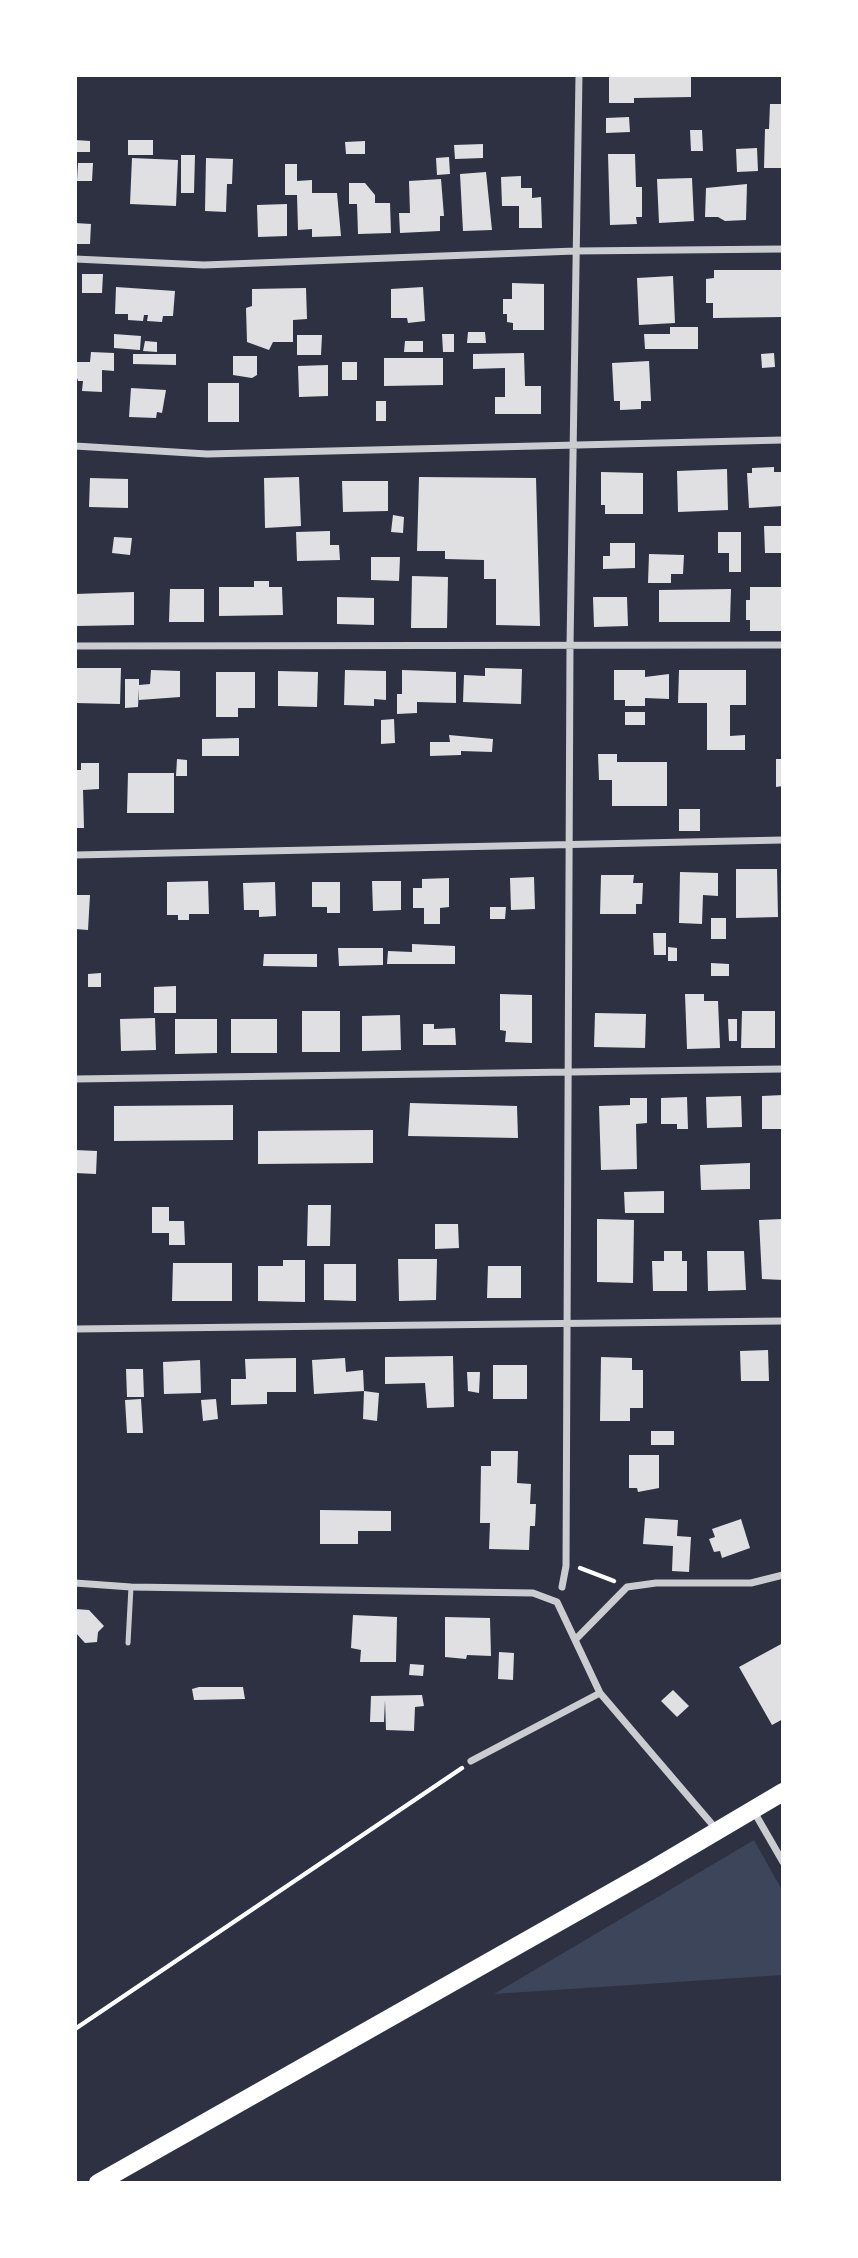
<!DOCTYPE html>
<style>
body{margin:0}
#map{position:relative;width:858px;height:2258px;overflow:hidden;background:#2d3142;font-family:"Archivo Narrow",sans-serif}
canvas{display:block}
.frame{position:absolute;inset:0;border:77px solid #fff;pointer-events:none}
</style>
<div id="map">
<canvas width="858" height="2258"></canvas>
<div class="frame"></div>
</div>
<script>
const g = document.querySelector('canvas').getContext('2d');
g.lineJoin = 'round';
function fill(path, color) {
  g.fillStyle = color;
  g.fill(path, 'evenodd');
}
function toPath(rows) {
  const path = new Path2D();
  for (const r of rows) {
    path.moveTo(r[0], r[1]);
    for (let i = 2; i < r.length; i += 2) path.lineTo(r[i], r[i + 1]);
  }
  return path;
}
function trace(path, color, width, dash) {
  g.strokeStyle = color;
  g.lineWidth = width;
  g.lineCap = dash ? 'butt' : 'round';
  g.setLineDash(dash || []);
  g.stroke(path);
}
const green = toPath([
 [754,1840,783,1892,783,1975,494,1994]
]);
const building = toPath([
 [609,75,691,75,691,97,634,98,634,103,609,103],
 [770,104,783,104,783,168,764,168,765,129,769,129],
 [629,117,630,132,606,133,606,118],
 [690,130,702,130,703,151,691,151],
 [75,140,90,141,90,152,75,152],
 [128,140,153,140,153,155,128,155],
 [365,141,365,154,346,154,345,142],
 [483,144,483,158,455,159,454,145],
 [757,148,758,171,737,172,736,149],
 [608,154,635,154,636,187,642,187,642,217,636,217,637,224,610,225],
 [181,155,195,155,194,193,181,193],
 [449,157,450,174,437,175,436,158],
 [132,158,178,160,176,206,130,204],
 [206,158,233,159,232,184,227,184,226,212,205,211],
 [78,163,93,163,92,181,77,181],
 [285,164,297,164,297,181,312,180,312,193,337,193,341,236,312,237,312,229,298,230,297,195,285,195],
 [486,172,492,230,463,231,460,174],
 [521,176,521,188,532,188,532,198,541,197,542,228,519,228,519,206,502,206,501,177],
 [692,178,694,221,659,223,657,179],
 [441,179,444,216,440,216,440,231,400,233,399,213,410,213,409,181],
 [349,183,365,183,375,195,375,203,390,203,391,233,358,234,357,204,349,204],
 [747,184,746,220,725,221,718,217,705,217,706,188],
 [287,204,287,236,258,237,257,205],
 [75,223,91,224,90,244,75,244],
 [714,270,781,270,783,317,713,318,713,303,706,303,706,279,714,278],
 [82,274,103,274,102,293,82,293],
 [673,276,675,323,639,325,637,278],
 [512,283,544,284,544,330,513,330,513,323,507,322,507,314,503,314,503,299,512,299],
 [116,287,175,291,173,316,163,316,162,322,147,321,148,315,144,315,143,321,128,320,128,314,115,314],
 [423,287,425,321,408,323,407,318,391,318,391,289],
 [306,288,307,319,293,320,293,342,273,342,269,350,247,342,246,308,252,306,252,289],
 [670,327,698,327,698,349,645,349,644,334,670,334],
 [468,332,485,332,486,343,467,343],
 [114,334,141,336,140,350,114,348],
 [442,334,454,334,454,352,443,352],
 [297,335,322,335,321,355,297,355],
 [145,341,157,342,157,352,143,351],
 [405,341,423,341,423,352,404,352],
 [91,352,114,353,114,371,102,370,102,392,82,391,83,381,78,381,76,375,76,362,90,362],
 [524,353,525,386,541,386,541,414,495,414,495,397,505,397,505,368,473,369,473,354],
 [774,353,775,367,762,368,761,354],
 [133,354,176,354,176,365,133,364],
 [233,356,257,356,257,375,252,378,233,375],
 [384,358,443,358,443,385,384,386],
 [649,361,651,401,641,401,641,409,620,410,620,401,614,401,612,363],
 [342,362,357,362,357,380,342,380],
 [328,365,328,396,299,397,298,366],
 [208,383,239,383,239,422,208,422],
 [131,388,166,390,162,413,157,412,156,418,129,417],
 [376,401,386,401,386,421,376,421],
 [774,467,774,472,783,472,783,506,749,508,747,473,752,473,752,468],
 [727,469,728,510,678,512,677,471],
 [601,472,643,473,643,514,605,514,605,505,601,505],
 [299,477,301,526,265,528,264,478],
 [419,477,536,478,540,626,496,625,496,579,484,579,484,560,445,559,445,551,417,551],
 [90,478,128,479,128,508,89,507],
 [342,481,388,481,388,511,343,512],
 [393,515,404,517,403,533,391,532],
 [764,526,782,526,783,553,765,553],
 [330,531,330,545,339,545,340,560,297,561,296,532],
 [718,532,741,532,741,572,729,572,729,553,718,553],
 [114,537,132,538,130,555,112,553],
 [610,543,635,543,635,568,603,569,603,556,610,556],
 [649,554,684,555,683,574,671,574,671,583,648,583],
 [371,557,400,557,399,581,371,580],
 [412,576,448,577,447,628,411,628],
 [254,581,269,581,269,587,282,587,283,615,219,616,219,587,254,587],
 [750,587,783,587,783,631,750,631,750,620,746,620,746,600,750,600],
 [170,589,204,589,204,622,169,622],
 [731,589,730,622,659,622,659,590],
 [134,592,134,625,75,626,75,594],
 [337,597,374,598,374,625,337,624],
 [593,597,627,597,628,626,594,627],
 [75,668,121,668,120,704,75,703],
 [485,668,522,669,521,704,463,702,464,675,485,676],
 [151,670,180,671,180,697,139,700,139,688,138,707,125,708,125,679,139,679,139,685,150,684],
 [345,670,386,671,386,700,374,699,374,706,344,705],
 [402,670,456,672,456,703,417,702,417,713,397,714,397,694,402,694],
 [614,670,645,670,645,677,669,674,669,699,645,698,645,706,625,706,625,700,614,700],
 [679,670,746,670,746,705,730,705,730,736,745,735,745,750,707,750,707,703,678,703],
 [278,671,318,672,317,707,278,706],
 [216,672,255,672,255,708,238,708,238,717,216,717],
 [625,712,645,712,645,725,625,725],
 [394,719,395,743,381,744,381,720],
 [449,735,493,739,492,752,461,751,461,755,430,756,430,742,450,742],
 [239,738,239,756,202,756,202,739],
 [598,754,617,754,617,762,667,762,667,806,612,806,612,780,599,780],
 [177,759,187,760,187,776,176,776],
 [776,759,783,759,783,786,776,787],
 [81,763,99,763,99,789,83,790,84,828,75,828,75,770,81,770],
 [128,773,174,773,174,813,127,813],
 [679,809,700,809,700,831,679,831],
 [736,869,777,869,778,917,736,918],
 [680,872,718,873,718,896,703,895,702,924,679,923],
 [601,875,634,875,633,883,643,883,642,904,636,904,636,914,600,914],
 [534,877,535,909,511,910,510,878],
 [449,878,449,907,440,908,440,924,424,924,424,908,413,908,413,888,422,888,422,879],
 [208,881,209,914,189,914,189,920,178,920,178,915,167,915,167,882],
 [372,881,401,881,401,910,373,911],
 [275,882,276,916,259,917,259,910,244,910,243,883],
 [312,882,340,882,340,913,327,913,327,907,312,907],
 [75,895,90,895,88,930,75,929],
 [490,907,506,907,505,919,490,919],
 [711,918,726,918,726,939,711,939],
 [653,933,666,933,666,955,654,955],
 [412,944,455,946,455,964,387,964,388,951,412,952],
 [668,947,677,948,677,961,668,961],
 [338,948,383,948,383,965,339,966],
 [264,954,317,954,317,967,263,966],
 [711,963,729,964,729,976,711,976],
 [101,973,101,987,88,987,88,974],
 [176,986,176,1013,154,1013,154,987],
 [500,994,532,995,532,1043,505,1042,506,1031,500,1030],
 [685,994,704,994,704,1001,718,1001,720,1048,687,1049],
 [302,1011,340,1011,340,1052,302,1052],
 [742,1011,775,1011,775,1048,741,1048],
 [595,1013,646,1014,645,1048,594,1047],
 [400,1015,401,1050,362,1051,362,1016],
 [155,1018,156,1050,121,1051,120,1019],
 [175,1019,217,1019,217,1053,175,1054],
 [231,1019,277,1019,277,1053,231,1053],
 [728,1019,737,1019,737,1041,729,1041],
 [423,1024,434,1024,434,1029,455,1028,456,1045,423,1045],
 [783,1095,783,1129,762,1129,762,1096],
 [741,1096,742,1127,707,1128,706,1097],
 [687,1097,688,1129,677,1129,677,1124,661,1124,661,1098],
 [630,1098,647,1098,647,1123,636,1124,637,1169,601,1170,599,1106,630,1105],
 [410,1103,517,1106,518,1138,408,1136],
 [233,1105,233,1140,114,1141,114,1106],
 [373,1130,373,1163,258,1164,258,1131],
 [75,1150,97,1151,96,1174,75,1173],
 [750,1163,750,1189,701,1190,700,1165],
 [664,1191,664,1213,625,1213,624,1192],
 [308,1205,331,1205,330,1246,307,1246],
 [152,1207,169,1207,169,1221,184,1221,185,1245,169,1245,169,1233,152,1233],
 [597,1219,634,1220,633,1283,597,1282],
 [783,1219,783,1280,762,1279,759,1220],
 [435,1224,458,1224,459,1248,435,1249],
 [664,1251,682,1251,682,1261,687,1261,687,1291,653,1291,652,1261,664,1261],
 [707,1251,744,1251,746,1290,708,1291],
 [398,1259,437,1259,436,1300,399,1301],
 [283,1260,305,1260,305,1302,258,1301,258,1266,283,1266],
 [173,1263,232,1263,232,1301,172,1301],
 [324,1264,356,1264,356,1301,324,1300],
 [488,1266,521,1266,521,1298,487,1298],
 [768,1350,769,1381,741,1381,740,1351],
 [453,1356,454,1407,427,1408,425,1383,385,1384,385,1357],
 [601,1357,632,1358,632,1370,643,1370,643,1408,630,1408,630,1421,600,1421],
 [296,1358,296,1392,267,1392,267,1404,231,1405,231,1379,246,1379,245,1359],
 [345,1358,346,1372,363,1370,364,1391,379,1393,377,1421,363,1419,364,1391,314,1394,312,1360],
 [200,1360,201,1393,164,1394,163,1362],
 [493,1365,527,1365,527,1399,493,1399],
 [126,1369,143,1369,144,1397,127,1397],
 [467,1372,480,1372,479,1393,468,1391],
 [141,1399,143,1433,127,1433,125,1400],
 [216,1399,218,1419,203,1421,201,1400],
 [651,1431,674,1431,674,1445,651,1445],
 [491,1451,518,1451,517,1483,531,1484,530,1504,536,1504,535,1526,530,1526,529,1550,489,1549,490,1523,480,1523,481,1466,491,1466],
 [629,1455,659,1455,659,1488,638,1492,637,1488,629,1488],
 [320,1510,391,1511,391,1531,358,1531,358,1544,320,1544],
 [645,1518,678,1520,677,1536,691,1537,689,1572,672,1571,673,1546,643,1544],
 [741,1519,750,1548,722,1558,720,1551,714,1552,709,1539,715,1537,712,1529],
 [75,1609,89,1610,104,1626,98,1632,97,1642,85,1643,75,1632],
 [353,1615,397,1617,396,1662,360,1662,361,1650,351,1648],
 [445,1617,490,1618,491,1656,467,1655,466,1659,445,1657],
 [783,1643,783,1719,772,1725,739,1667],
 [499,1652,514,1653,513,1680,498,1679],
 [410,1664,424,1665,423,1676,409,1675],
 [199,1687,243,1687,245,1699,194,1700,192,1689],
 [673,1690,689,1706,677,1717,661,1701],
 [422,1695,424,1706,415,1707,414,1731,386,1730,385,1700,384,1722,370,1722,371,1696]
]);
const path = toPath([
 [580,1568,614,1581],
 [75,2029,462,1768]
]);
const service = toPath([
 [128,1643,131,1587]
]);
const minor = toPath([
 [75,259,204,265,575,251,783,249],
 [75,446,207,454,783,440],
 [75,646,783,645],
 [75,855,783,840],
 [75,1079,783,1069],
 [75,1329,783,1321],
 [75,1583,131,1587,533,1593,557,1602,575,1640],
 [562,1587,566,1566,570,646,579,75],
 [471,1761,600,1693],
 [753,1810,783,1862],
 [717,1830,600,1693,575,1640,627,1587,656,1583,751,1583,783,1575]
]);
const primary = toPath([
 [98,2183,651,1870,783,1792]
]);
fill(green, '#3c4559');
fill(building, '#e0e0e3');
trace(path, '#fff', 4.5);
trace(service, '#caccd0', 5);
trace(minor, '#caccd0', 7);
trace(primary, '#fff', 18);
</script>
